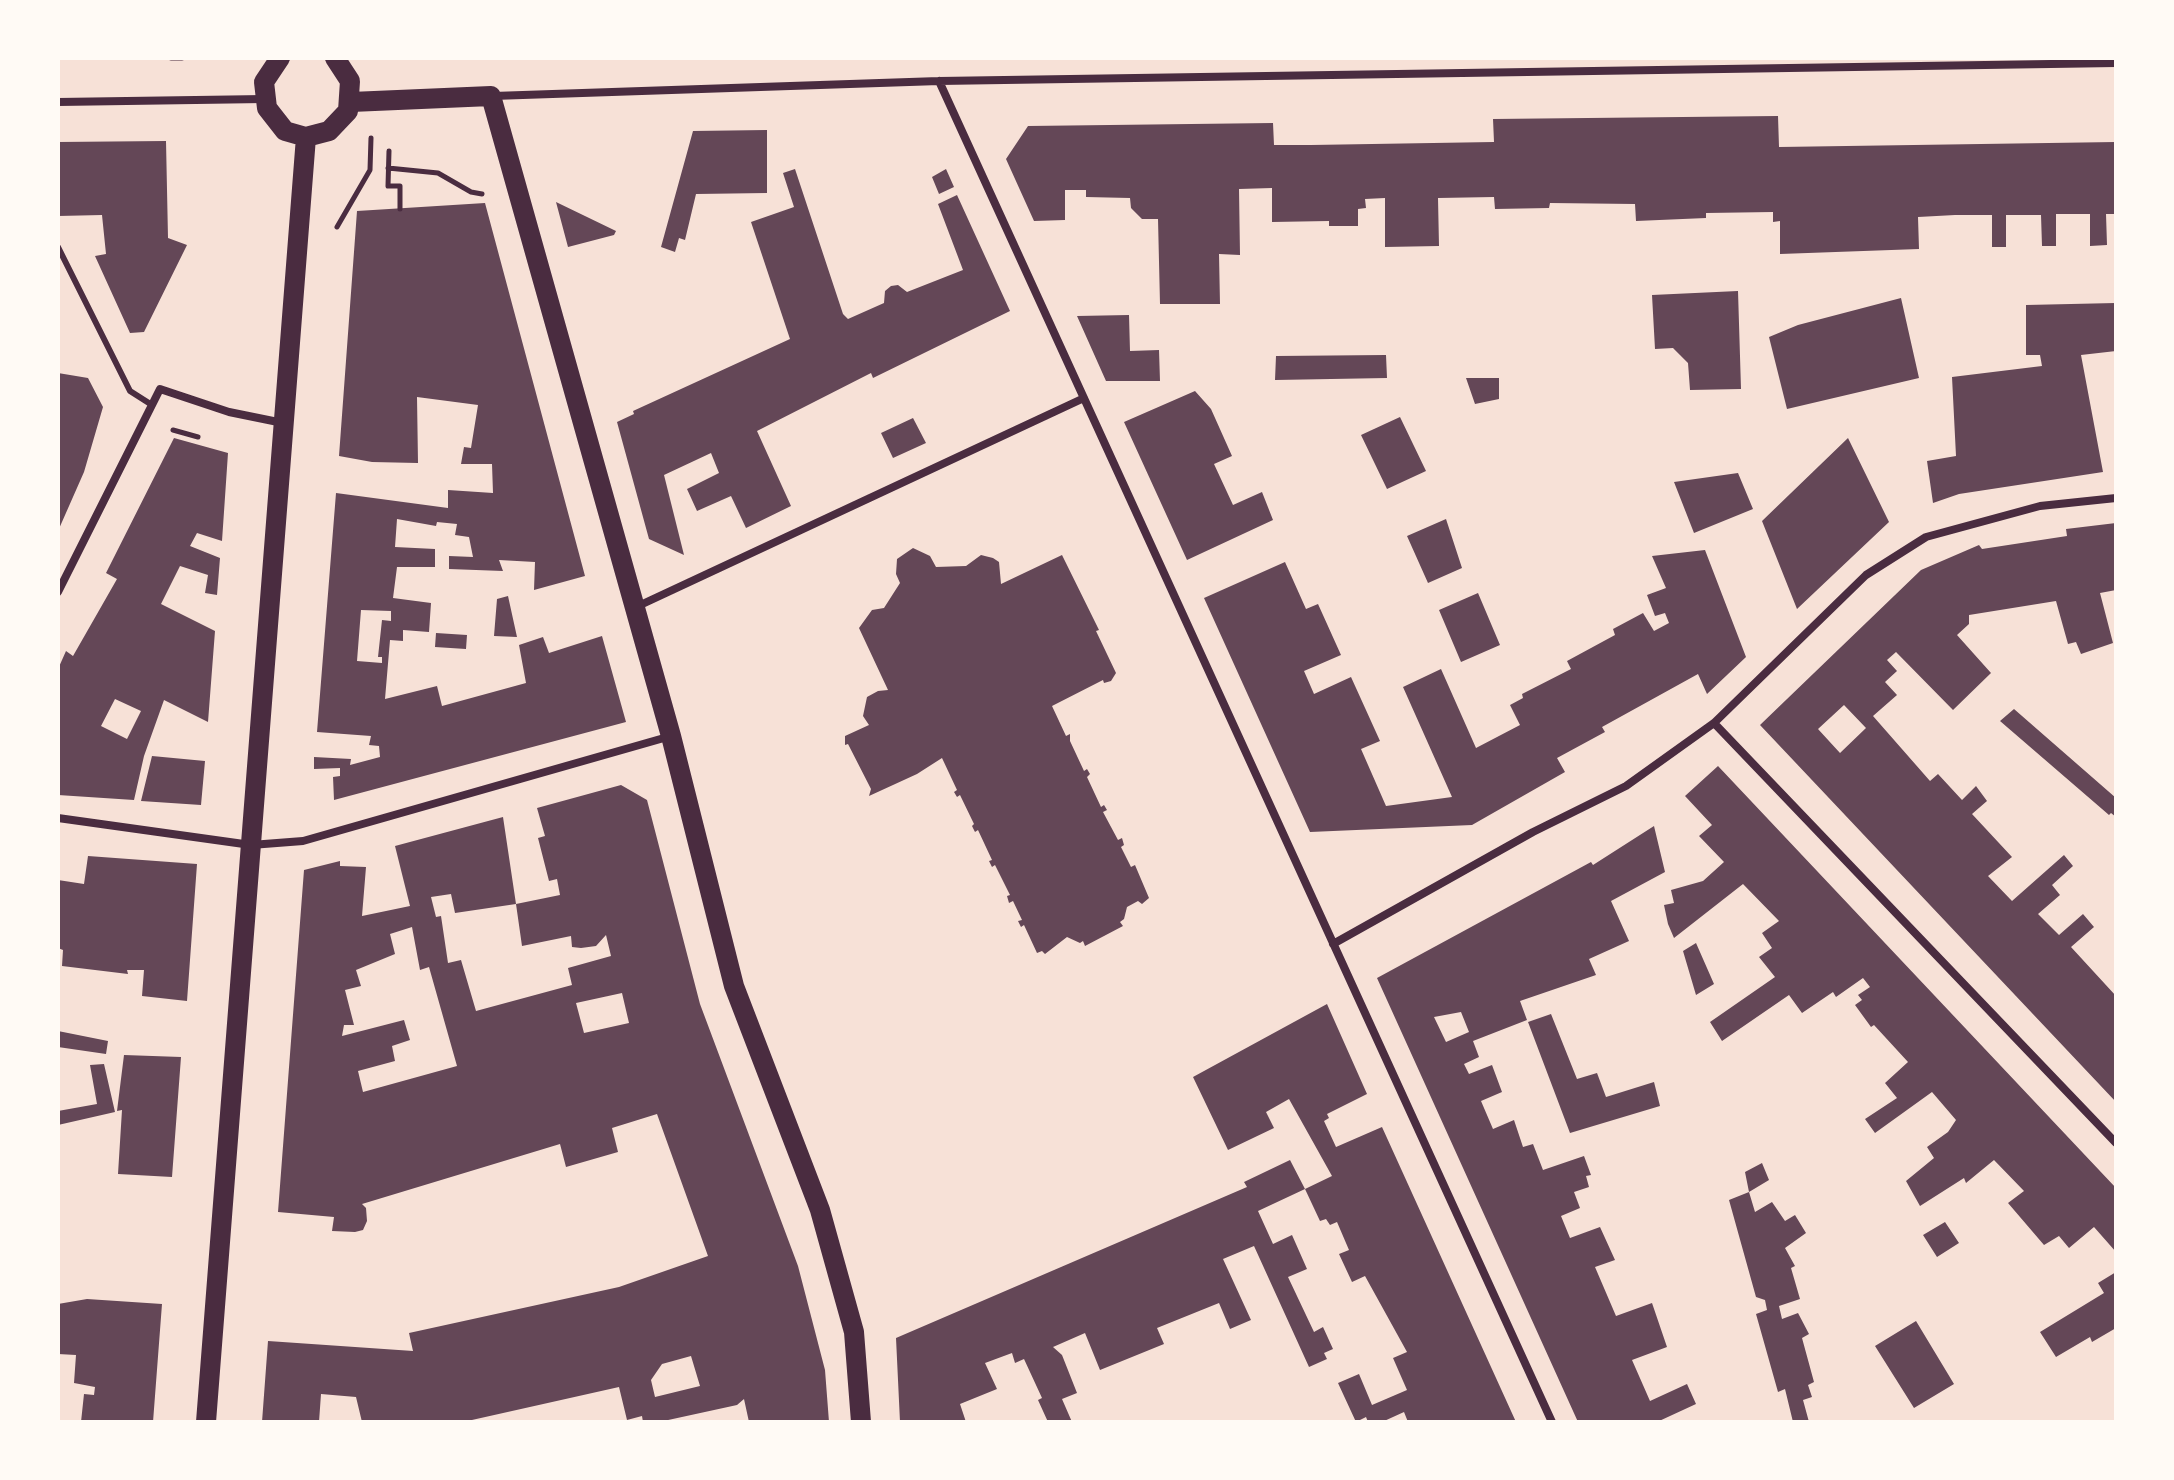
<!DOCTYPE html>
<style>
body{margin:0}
#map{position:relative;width:2174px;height:1480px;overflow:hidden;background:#f7e1d7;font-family:"Varela Round",sans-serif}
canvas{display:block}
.frame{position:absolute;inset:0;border:60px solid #fffaf5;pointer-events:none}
</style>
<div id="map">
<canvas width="2174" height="1480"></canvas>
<div class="frame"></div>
</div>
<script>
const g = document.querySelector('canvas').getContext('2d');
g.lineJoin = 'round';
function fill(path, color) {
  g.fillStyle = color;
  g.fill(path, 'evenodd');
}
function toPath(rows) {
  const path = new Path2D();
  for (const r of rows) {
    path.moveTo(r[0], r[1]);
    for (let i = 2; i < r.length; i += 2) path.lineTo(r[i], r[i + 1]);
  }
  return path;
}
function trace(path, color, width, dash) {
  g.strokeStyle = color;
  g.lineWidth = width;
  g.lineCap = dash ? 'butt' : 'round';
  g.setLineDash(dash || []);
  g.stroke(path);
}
const building = toPath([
 [1778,116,1779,147,2116,142,2116,214,2106,214,2107,245,2090,246,2090,214,2056,214,2056,246,2042,246,2041,215,2006,215,2006,247,1992,247,1992,215,1955,215,1918,217,1919,249,1780,254,1780,221,1773,222,1773,212,1706,213,1706,218,1636,221,1635,204,1550,203,1549,208,1495,209,1494,197,1438,198,1439,246,1385,247,1385,198,1365,199,1366,208,1358,209,1358,226,1329,226,1329,221,1272,222,1272,188,1239,189,1240,255,1219,254,1220,304,1160,304,1158,219,1142,219,1131,208,1130,198,1086,197,1086,190,1065,190,1065,220,1034,221,1006,159,1028,126,1273,123,1274,145,1311,145,1494,142,1493,119],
 [767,130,767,193,696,194,685,240,679,238,675,252,661,247,693,131],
 [166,141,168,238,187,245,144,332,130,333,95,256,106,254,102,215,58,216,58,142],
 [795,169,843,314,848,319,884,303,885,291,891,286,898,285,907,292,963,270,938,204,957,195,1010,311,873,378,871,373,757,431,791,506,746,528,731,496,697,511,687,489,719,473,711,453,664,475,684,555,649,539,617,422,634,414,633,411,790,339,751,222,794,207,783,173],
 [946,169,954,187,939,194,932,177],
 [556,202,616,231,614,235,568,247],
 [485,203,585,576,534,590,535,562,499,560,503,571,449,569,449,556,473,557,469,537,455,535,457,524,437,522,436,526,397,519,395,547,435,549,435,567,397,567,393,598,431,603,429,632,403,630,403,641,390,640,385,699,437,686,442,706,526,683,519,645,543,637,549,653,602,636,626,722,334,800,333,777,340,776,340,768,314,769,314,757,351,759,350,765,380,757,379,746,369,745,371,736,317,732,336,493,448,508,448,490,493,493,492,464,461,464,464,447,471,448,478,405,417,397,418,463,372,462,339,456,357,211],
 [361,610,391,611,391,621,382,620,378,657,382,657,382,663,357,661],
 [1738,291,1741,389,1690,390,1688,363,1673,348,1655,349,1652,295],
 [1901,298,1919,378,1787,409,1769,337,1798,325],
 [2116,303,2116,351,2081,355,2103,472,1959,494,1933,503,1927,461,1956,456,1952,377,2042,366,2040,355,2026,355,2026,305],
 [1129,315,1130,351,1159,350,1160,381,1106,381,1077,316],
 [1386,355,1387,378,1275,380,1276,356],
 [58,373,88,378,103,407,84,472,58,531],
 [1466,378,1499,378,1499,399,1475,404],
 [1195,391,1211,409,1232,456,1214,464,1233,505,1262,492,1273,520,1187,560,1124,422],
 [1400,417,1426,471,1387,489,1361,435],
 [913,418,926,443,893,458,881,433],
 [174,438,228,453,222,541,197,533,190,546,220,558,217,595,205,593,208,575,180,566,161,604,215,631,208,722,164,700,144,756,134,800,58,795,58,669,66,651,73,656,117,579,106,573],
 [115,699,141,711,127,739,101,726],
 [1848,438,1889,522,1797,609,1762,521],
 [1738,473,1753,509,1694,533,1674,482],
 [1446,519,1462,568,1428,583,1407,536],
 [2116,523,2116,590,2100,593,2113,643,2081,654,2076,642,2068,644,2056,601,1969,615,1969,624,1957,635,1991,673,1953,710,1896,652,1887,660,1897,671,1885,682,1897,695,1873,716,1930,781,1938,774,1962,800,1976,786,1987,801,1972,814,2012,857,1988,876,2012,901,2064,855,2073,866,2052,885,2060,895,2038,914,2059,935,2083,914,2094,927,2071,947,2116,996,2116,1102,1760,725,1921,570,1979,545,1982,549,2067,536,2066,529],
 [1844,705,1866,728,1840,753,1818,729],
 [913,548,930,556,936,567,966,566,981,555,993,558,999,562,1001,584,1062,555,1099,630,1096,631,1116,673,1111,681,1104,683,1103,680,1052,706,1066,736,1070,734,1070,741,1084,771,1087,769,1090,774,1087,777,1101,807,1104,805,1107,810,1103,812,1118,840,1122,838,1124,845,1121,847,1131,867,1135,865,1149,898,1142,904,1138,901,1127,907,1124,919,1120,922,1123,926,1085,946,1083,941,1080,943,1067,937,1045,954,1042,951,1037,953,1024,925,1021,927,1018,921,1022,920,1013,901,1009,903,1007,896,1010,895,995,865,992,867,989,861,992,860,978,830,975,832,972,826,974,824,960,795,957,797,954,792,957,790,942,758,917,774,869,796,871,789,848,744,845,745,845,736,869,725,863,716,867,697,878,691,888,690,859,628,872,610,884,608,900,583,896,574,897,559],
 [1705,550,1746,657,1707,694,1698,674,1602,727,1605,732,1557,758,1565,772,1472,825,1310,832,1204,598,1285,562,1306,609,1318,604,1341,655,1304,671,1314,694,1351,677,1380,741,1361,749,1386,806,1452,797,1403,687,1441,669,1476,748,1520,725,1510,705,1523,698,1522,694,1571,669,1567,661,1615,635,1613,629,1643,613,1654,631,1669,623,1665,613,1655,616,1647,595,1666,588,1652,556],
 [1478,593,1500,645,1461,662,1439,610],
 [508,596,517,637,494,636,497,599],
 [436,633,467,635,466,649,435,647],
 [2014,709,2116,798,2116,817,2111,813,2109,815,2000,721],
 [152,756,205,761,201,805,141,801],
 [1718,766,2116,1188,2116,1252,2094,1227,2069,1248,2059,1236,2044,1245,2008,1203,2024,1191,1994,1160,1966,1183,1964,1178,1920,1206,1906,1181,1934,1158,1927,1147,1948,1132,1956,1120,1932,1092,1875,1133,1865,1119,1897,1098,1885,1083,1908,1062,1874,1025,1871,1027,1855,1005,1862,1000,1858,995,1870,987,1863,978,1836,997,1833,992,1802,1013,1789,995,1722,1041,1710,1022,1775,977,1759,957,1772,948,1762,933,1779,921,1743,884,1674,938,1668,924,1664,905,1674,903,1671,890,1703,881,1724,862,1699,836,1712,825,1685,796],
 [621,785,647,800,700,1004,798,1266,825,1370,829,1422,749,1422,744,1399,737,1405,659,1422,643,1422,642,1416,627,1420,619,1387,463,1422,362,1422,356,1397,321,1394,319,1422,262,1422,268,1341,413,1351,409,1333,619,1287,708,1256,657,1114,612,1128,618,1152,566,1167,560,1144,362,1204,366,1208,367,1221,363,1230,355,1232,332,1231,334,1217,278,1212,304,870,340,861,340,866,366,867,362,916,410,906,395,846,503,817,516,904,560,895,557,879,549,881,538,838,545,836,537,808],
 [451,894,455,913,516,904,522,946,571,936,572,947,581,948,596,946,606,935,611,956,568,968,572,985,476,1011,461,960,448,963,441,916,436,917,431,897],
 [412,927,420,970,429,967,457,1066,363,1092,358,1071,395,1061,392,1046,410,1040,404,1020,342,1036,344,1025,354,1025,345,990,361,986,356,970,395,954,390,934],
 [622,993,629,1023,584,1033,576,1003],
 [691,1356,700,1386,655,1397,651,1380,662,1364],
 [1654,826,1665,872,1611,901,1629,941,1589,959,1596,975,1520,1001,1527,1020,1473,1041,1479,1057,1464,1064,1469,1074,1492,1065,1502,1092,1481,1101,1493,1129,1514,1120,1523,1147,1533,1144,1543,1170,1584,1156,1591,1175,1586,1176,1589,1187,1574,1192,1580,1208,1561,1216,1570,1238,1600,1227,1615,1260,1595,1267,1616,1316,1652,1303,1667,1347,1632,1360,1650,1401,1687,1384,1696,1404,1657,1422,1578,1422,1377,978,1591,862,1593,865],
 [1461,1012,1469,1032,1446,1042,1434,1017],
 [88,856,197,864,187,1001,142,996,144,970,127,970,128,974,62,966,63,950,58,948,58,880,84,884],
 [1696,943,1714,984,1696,995,1683,951],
 [1327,1004,1367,1094,1327,1114,1329,1118,1324,1121,1336,1147,1382,1127,1516,1422,1408,1422,1404,1412,1382,1422,1368,1422,1366,1417,1356,1422,1338,1383,1359,1374,1372,1405,1407,1390,1393,1358,1407,1352,1365,1276,1352,1282,1339,1254,1349,1250,1337,1222,1330,1225,1326,1219,1320,1221,1305,1189,1332,1176,1289,1099,1266,1112,1274,1128,1228,1150,1193,1077],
 [1551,1014,1577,1079,1597,1073,1606,1097,1654,1082,1660,1106,1570,1133,1528,1022],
 [58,1031,108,1041,106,1054,58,1047],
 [124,1055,181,1057,172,1177,118,1174,122,1110,117,1111],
 [104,1064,115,1112,58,1125,58,1111,97,1104,90,1065],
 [1290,1160,1305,1189,1258,1211,1273,1244,1292,1235,1307,1269,1288,1277,1314,1332,1323,1327,1333,1349,1324,1353,1327,1359,1309,1367,1254,1246,1223,1259,1251,1320,1230,1329,1219,1303,1157,1328,1164,1344,1100,1370,1085,1333,1053,1347,1062,1355,1077,1393,1062,1399,1072,1422,1048,1422,1038,1400,1042,1398,1024,1359,1015,1363,1012,1353,985,1363,997,1389,960,1404,966,1422,900,1422,896,1338,1247,1187,1244,1182],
 [1762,1163,1769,1180,1749,1192,1755,1212,1772,1202,1785,1221,1795,1215,1806,1233,1785,1248,1795,1266,1791,1268,1800,1299,1779,1306,1782,1319,1798,1313,1809,1334,1802,1338,1814,1382,1808,1385,1812,1397,1803,1400,1809,1422,1793,1422,1785,1389,1778,1392,1756,1314,1767,1310,1765,1300,1756,1297,1729,1200,1749,1192,1745,1172],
 [1945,1222,1959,1243,1937,1257,1923,1235],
 [2116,1272,2116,1328,2092,1342,2090,1337,2056,1357,2040,1332,2104,1293,2098,1283],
 [87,1299,162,1304,153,1422,81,1422,84,1394,94,1395,95,1387,74,1383,76,1355,58,1354,58,1304],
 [1916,1321,1954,1384,1914,1408,1875,1346]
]);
const path = toPath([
 [171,58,182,58],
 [389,151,388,186,400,186,400,209],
 [388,168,438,173,471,192,482,194],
 [337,227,370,170,371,138],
 [173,430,198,437]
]);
const service = toPath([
 [58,247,130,391,152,405]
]);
const minor = toPath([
 [939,81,1552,1422],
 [493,96,939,81,2116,63],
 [58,102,264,99],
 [58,592,160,389,229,412,283,423],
 [636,607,1084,398],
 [1714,723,2116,1143],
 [58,818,251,845,303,841,671,736],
 [1333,944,1533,832,1626,786,1714,723,1866,575,1926,537,2040,506,2116,498]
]);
const primary = toPath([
 [280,58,264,82,267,108,285,131,306,137,329,131,348,111,350,81,335,58],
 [351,102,491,96,671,736,734,986,820,1210,854,1332,861,1422],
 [206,1422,306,137]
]);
fill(building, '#644757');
trace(path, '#4a2c40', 5);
trace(service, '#4a2c40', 6);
trace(minor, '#4a2c40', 8);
trace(primary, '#4a2c40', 20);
</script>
